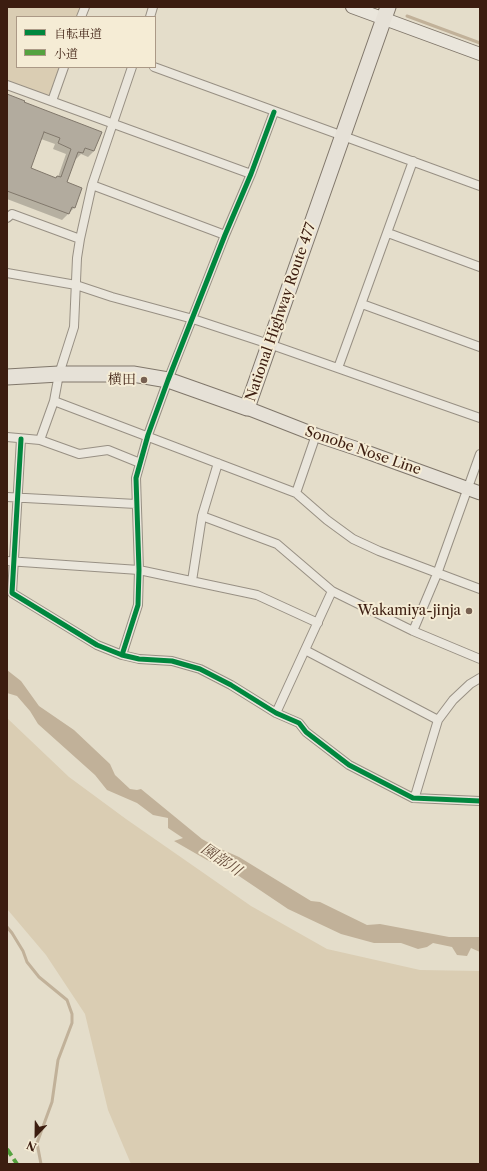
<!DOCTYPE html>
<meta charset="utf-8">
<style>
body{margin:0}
#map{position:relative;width:487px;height:1171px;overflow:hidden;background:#e4ddca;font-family:"Libre Caslon Text","Noto Serif JP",serif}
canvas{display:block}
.frame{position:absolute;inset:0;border:8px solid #3c1d10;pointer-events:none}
.legend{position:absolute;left:16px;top:16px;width:140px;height:52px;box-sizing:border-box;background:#f5ecd5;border:1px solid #ab9986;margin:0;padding:5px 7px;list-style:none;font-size:12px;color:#3c1d10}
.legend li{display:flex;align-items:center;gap:8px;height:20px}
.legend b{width:20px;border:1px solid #ab9986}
.north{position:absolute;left:16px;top:1115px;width:40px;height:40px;-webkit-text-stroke:3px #f5ecd5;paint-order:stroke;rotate:202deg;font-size:11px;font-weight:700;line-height:16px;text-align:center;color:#3c1d10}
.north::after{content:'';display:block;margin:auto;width:14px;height:18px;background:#3c1d10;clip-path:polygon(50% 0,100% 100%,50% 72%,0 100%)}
</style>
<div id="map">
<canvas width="487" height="1171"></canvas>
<div class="frame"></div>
<ul class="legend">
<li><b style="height:5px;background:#00873e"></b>自転車道</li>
<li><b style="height:5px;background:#54a23f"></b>小道</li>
</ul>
<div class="north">N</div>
</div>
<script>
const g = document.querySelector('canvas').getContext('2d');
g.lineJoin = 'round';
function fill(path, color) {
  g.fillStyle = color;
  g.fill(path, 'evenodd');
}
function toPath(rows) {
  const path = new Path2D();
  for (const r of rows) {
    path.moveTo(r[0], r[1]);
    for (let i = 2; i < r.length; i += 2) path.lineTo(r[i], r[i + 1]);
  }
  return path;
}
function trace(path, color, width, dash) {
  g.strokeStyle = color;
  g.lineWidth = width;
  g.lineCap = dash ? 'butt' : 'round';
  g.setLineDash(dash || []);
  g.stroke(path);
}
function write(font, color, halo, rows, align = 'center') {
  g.font = font + ' "Libre Caslon Text","Noto Serif JP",serif';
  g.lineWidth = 4;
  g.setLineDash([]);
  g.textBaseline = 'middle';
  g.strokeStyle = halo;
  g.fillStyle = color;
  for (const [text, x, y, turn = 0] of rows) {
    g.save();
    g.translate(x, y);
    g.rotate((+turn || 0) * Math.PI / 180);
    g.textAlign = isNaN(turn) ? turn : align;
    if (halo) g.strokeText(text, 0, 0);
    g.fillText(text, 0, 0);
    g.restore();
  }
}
const green = toPath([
 [7,7,80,7,77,17,17,17,17,67,59,67,50,94,45,96,7,82],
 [7,718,69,777,126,819,251,906,327,949,420,970,480,971,480,1164,131,1164,108,1110,85,1014,46,955,7,909]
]);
const water = toPath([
 [7,670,21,681,39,706,74,730,110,764,115,775,130,789,137,790,141,789,202,839,216,847,239,857,311,901,320,902,367,925,380,924,449,937,480,937,480,952,471,948,467,956,457,955,452,947,433,943,427,947,418,949,401,943,374,943,341,934,288,909,233,872,207,860,174,841,183,838,168,828,168,818,153,815,137,803,107,790,95,775,38,724,30,711,17,696,7,693]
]);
const shadow = toPath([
 [7,95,23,103,94,151,88,157,81,154,76,159,75,158,66,182,74,208,62,220,7,199],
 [41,139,55,144,53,149,66,154,58,177,56,179,29,169]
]);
const stream = toPath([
 [407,16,480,43],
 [7,927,12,933,23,951,27,962,39,977,67,1000,72,1014,72,1023,58,1060,52,1102,37,1143,41,1164]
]);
const building = toPath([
 [7,94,25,101,24,102,102,132,94,151,85,148,83,153,78,152,67,182,82,188,75,208,72,207,69,214,7,191,7,94],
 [44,132,60,138,58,143,71,149,61,177,57,176,56,178,31,168,44,132]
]);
const street = toPath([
 [81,17,85,7],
 [150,17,153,7],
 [154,67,480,186],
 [7,85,251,174],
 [52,101,64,67],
 [92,185,225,235],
 [7,218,12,214,80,239],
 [388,233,480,267],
 [7,273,76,285,112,297,193,319,269,344,480,418],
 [362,304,480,347],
 [338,368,413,161],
 [54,401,296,493,327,520,353,539,379,551,480,589],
 [7,437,40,440,79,454,108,450,140,463],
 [21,439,12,593,97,645,122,655,139,659,172,661,200,669,231,685,276,713,299,723,306,732,349,765,413,798,480,801],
 [40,440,54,401,59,374,74,327,77,258,80,239,92,185,132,67],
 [296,493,316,435],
 [7,497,136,504],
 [202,516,277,544,332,591,413,631,480,659],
 [7,561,139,570,257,595,318,623],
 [192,581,202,516,218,463],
 [413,631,437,574,480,454],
 [305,650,438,720],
 [122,655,138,605,139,570,136,478,148,435,168,380,225,235,251,174,274,112],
 [276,713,332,591],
 [413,798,416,793,438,720,453,700,470,684,480,678]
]);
const secondary = toPath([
 [352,7,480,54]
]);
const primary = toPath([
 [247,408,316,435,361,450,480,493]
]);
const highway = toPath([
 [7,377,59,374,133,374,168,380,247,408,388,7]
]);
const quiet = toPath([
 [7,1149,17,1164]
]);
const cycleway = toPath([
 [21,439,12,593,97,645,122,655,139,659,172,661,200,669,231,685,276,713,299,723,306,732,349,765,413,798,480,801],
 [122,655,138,605,139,570,136,478,148,435,168,380,225,235,251,174,274,112]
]);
const markers = [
 [144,380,4,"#776051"],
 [469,611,4,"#776051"]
];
const streetNames = [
 ["National Highway Route 477",281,312,-71],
 ["Sonobe Nose Line",363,451,19]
];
const poiNames = [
 ["横田",136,380],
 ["Wakamiya-jinja",461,611]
];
const waterNames = [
 ["園部川",221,860,34]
];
fill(green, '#dacdb3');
fill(water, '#c1b199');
fill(shadow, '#0003');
trace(stream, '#c1b199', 3);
fill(building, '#b2ab9e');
trace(building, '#80776b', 1);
trace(street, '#989084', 10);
trace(secondary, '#80776b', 14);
trace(primary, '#80776b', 15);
trace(highway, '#80776b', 17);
trace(street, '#eae6dc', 8);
trace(secondary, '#eae6dc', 12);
trace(primary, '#e6e1d7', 13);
trace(highway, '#e6e1d7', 15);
trace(quiet, '#54a23f', 4, [8, 4]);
trace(cycleway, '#00873e', 5);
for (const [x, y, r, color] of markers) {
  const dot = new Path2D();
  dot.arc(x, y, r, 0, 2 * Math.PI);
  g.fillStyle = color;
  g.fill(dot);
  trace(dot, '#f5ecd5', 1.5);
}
write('14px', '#3c1d10', '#f5ecd5', streetNames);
write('14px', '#3c1d10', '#f5ecd5', poiNames, 'right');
write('italic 15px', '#654a39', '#f5ecd5', waterNames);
</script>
